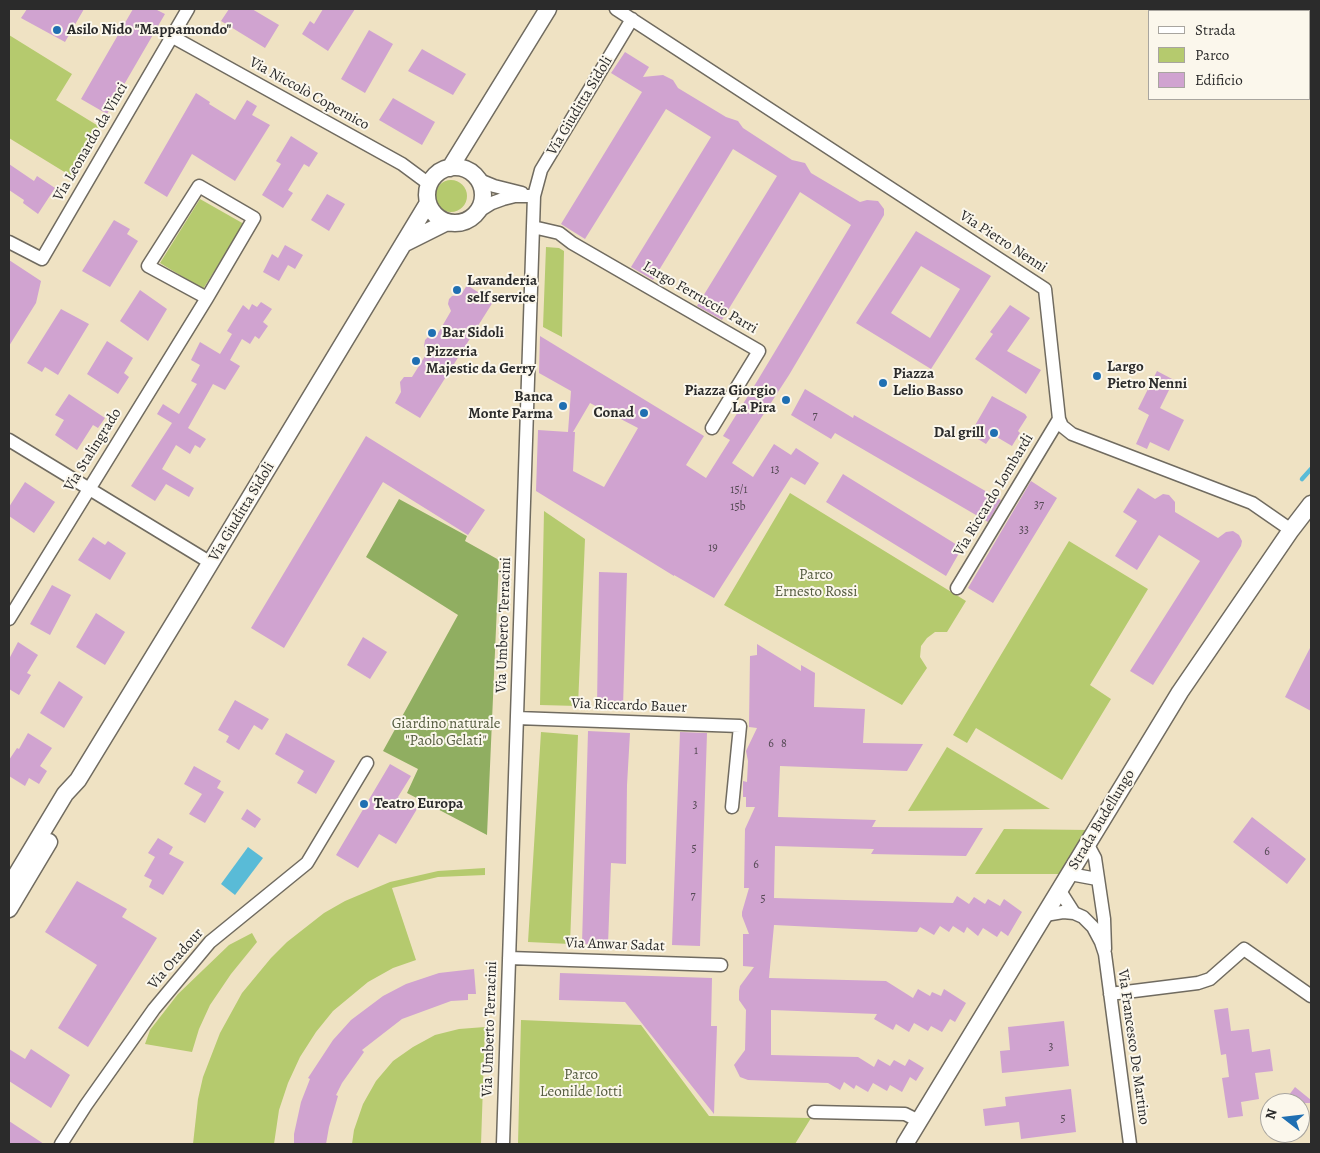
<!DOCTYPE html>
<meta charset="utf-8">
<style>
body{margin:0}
#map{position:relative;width:1320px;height:1153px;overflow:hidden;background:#efe2c3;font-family:Alegreya,serif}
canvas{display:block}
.frame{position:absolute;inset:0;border:10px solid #2b2b2b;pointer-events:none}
.legend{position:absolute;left:1148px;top:10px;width:162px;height:90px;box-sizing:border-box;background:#fbf7ec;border:1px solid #a8a59f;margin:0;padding:6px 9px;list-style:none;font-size:15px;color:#2b2b2b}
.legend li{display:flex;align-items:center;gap:10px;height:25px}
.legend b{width:25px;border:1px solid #a8a59f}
.north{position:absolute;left:1260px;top:1093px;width:50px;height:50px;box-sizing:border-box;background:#fbf7ec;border:1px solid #a8a59f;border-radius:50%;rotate:286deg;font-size:14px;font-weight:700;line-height:20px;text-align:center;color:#2b2b2b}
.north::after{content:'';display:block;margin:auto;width:18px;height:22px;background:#1f6fb2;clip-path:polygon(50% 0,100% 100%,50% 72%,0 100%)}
</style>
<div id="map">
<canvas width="1320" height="1153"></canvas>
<div class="frame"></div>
<ul class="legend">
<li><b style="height:6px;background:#fff"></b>Strada</li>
<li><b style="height:14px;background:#b5ca6e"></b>Parco</li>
<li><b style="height:14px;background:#d0a3d0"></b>Edificio</li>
</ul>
<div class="north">N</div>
</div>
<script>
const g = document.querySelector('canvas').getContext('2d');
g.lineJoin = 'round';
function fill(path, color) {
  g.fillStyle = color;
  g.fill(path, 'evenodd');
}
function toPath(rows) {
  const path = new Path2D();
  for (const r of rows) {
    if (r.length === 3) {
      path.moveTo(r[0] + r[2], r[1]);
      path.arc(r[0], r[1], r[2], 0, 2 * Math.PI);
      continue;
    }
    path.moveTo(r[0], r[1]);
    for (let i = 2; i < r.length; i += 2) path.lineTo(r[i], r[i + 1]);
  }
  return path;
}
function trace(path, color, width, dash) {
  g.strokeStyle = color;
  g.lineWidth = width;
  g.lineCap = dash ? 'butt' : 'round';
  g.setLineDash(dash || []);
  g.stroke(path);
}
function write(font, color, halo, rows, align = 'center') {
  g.font = font + ' Alegreya,serif';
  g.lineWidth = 4;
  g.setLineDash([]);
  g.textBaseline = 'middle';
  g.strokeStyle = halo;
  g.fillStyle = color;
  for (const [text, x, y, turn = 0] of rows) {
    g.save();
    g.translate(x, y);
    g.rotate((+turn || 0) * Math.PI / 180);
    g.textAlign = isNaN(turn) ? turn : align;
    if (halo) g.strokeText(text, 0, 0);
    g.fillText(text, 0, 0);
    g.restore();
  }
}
const green = toPath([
 [9,35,72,74,56,100,100,127,71,176,9,138],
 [451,196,16],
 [200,199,244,224,203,289,160,263],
 [546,247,559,248,564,251,562,337,543,327],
 [790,493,966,601,947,632,935,632,927,638,921,646,920,657,927,668,902,705,724,605],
 [544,511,585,539,578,706,540,705],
 [1069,541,1148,589,1090,685,1111,699,1062,780,976,728,967,743,953,735],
 [541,732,578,735,570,944,528,942],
 [947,747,1050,809,908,811],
 [1004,829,1090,830,1067,874,975,874],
 [485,868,485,875,438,877,392,888,416,960,393,968,368,982,333,1011,316,1032,300,1057,288,1083,279,1110,274,1144,193,1144,198,1099,203,1077,220,1033,242,993,271,958,287,942,324,913,345,901,390,882,438,871],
 [252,933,257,942,231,974,210,1005,199,1029,192,1052,145,1044,150,1030,178,994,229,945],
 [521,1020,641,1025,709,1116,811,1118,795,1144,518,1144],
 [485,1027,481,1144,352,1144,354,1130,363,1104,376,1081,393,1061,413,1047,435,1035,459,1029]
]);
const forest = toPath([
 [399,499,467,536,465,541,499,560,487,835,407,793,418,769,383,751,458,615,366,557]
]);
const water = toPath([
 [248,847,263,858,235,895,221,884]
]);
const stream = toPath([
 [1302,479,1311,469]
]);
const building = toPath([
 [27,9,84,9,65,42,21,18],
 [133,9,155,9,165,14,107,114,81,99],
 [229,9,252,9,279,25,265,48,221,21],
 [323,9,355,9,328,51,302,34,310,21,314,24],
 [369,30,393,44,365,93,341,79],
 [422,49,466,74,453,95,408,71],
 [625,52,649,67,643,77,663,75,673,80,678,88,726,117,738,121,743,128,792,160,805,163,811,173,860,202,867,200,878,201,884,209,884,215,789,375,732,463,753,477,774,444,791,455,796,448,819,463,805,485,791,477,714,598,674,575,674,576,536,491,538,430,568,432,571,391,539,373,540,336,704,436,686,465,706,478,730,440,723,436,756,383,851,225,800,192,722,320,697,306,777,176,733,149,653,280,631,267,711,137,666,109,585,239,561,224,642,92,611,73],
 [590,403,638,428,604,487,573,471,575,432,573,432],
 [196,93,210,102,209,104,235,120,247,100,257,106,252,115,270,125,235,181,192,154,167,197,144,183],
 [393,98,435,122,422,145,379,120],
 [291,136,318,153,309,167,304,164,288,190,293,193,283,208,262,195,281,164,276,161],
 [9,164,34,181,37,176,55,188,38,214,23,203,24,200,9,190],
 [327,194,345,204,329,231,311,220],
 [114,220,130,229,127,234,138,241,110,287,82,271],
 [916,231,991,276,931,369,856,323],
 [921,266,960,289,930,338,891,313],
 [285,245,303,255,295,269,288,265,279,281,263,272,272,254,278,258],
 [9,260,41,281,36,303,9,346],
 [467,285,493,302,420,418,395,403,401,392,400,382,404,377,412,377,427,353,424,346,425,340,428,337,437,335,451,311,448,304,449,299,452,296,461,295],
 [140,290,167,309,148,341,120,321],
 [261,302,272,309,263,322,268,326,259,339,255,336,250,344,242,339,230,360,240,366,225,390,213,384,188,428,206,439,200,448,195,445,190,454,176,445,162,469,194,488,189,497,166,484,155,501,131,486,172,423,157,414,163,404,179,414,197,384,191,381,200,365,191,360,200,342,220,354,232,334,227,331,243,305,249,310,252,304,257,307],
 [1010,305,1030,318,1007,351,1041,370,1026,394,975,359,993,334,990,332],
 [61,309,89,324,58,375,45,367,42,372,27,363],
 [107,341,133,358,124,373,129,377,118,394,87,374],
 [1157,371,1174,380,1160,408,1184,420,1169,451,1150,442,1147,449,1136,444,1149,415,1138,409],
 [805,389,853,418,854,415,1001,500,988,522,835,433,831,439,791,415],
 [69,394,105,418,98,428,93,425,77,450,55,435,64,420,55,415],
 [992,396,1025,414,1027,417,1018,431,1020,433,1012,446,995,436,994,439,991,437,986,444,970,434],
 [366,436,485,510,468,535,383,482,284,648,251,628],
 [843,474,962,548,946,576,826,502],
 [1031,481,1057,498,993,603,968,588],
 [25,482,55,502,34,533,9,516,9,507],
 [1138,488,1155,499,1163,494,1169,495,1175,502,1175,512,1218,538,1226,532,1233,531,1239,535,1242,541,1241,546,1153,685,1130,671,1200,561,1159,535,1137,570,1115,556,1137,521,1123,512],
 [93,537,105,545,108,541,126,553,110,580,78,560],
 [599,572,627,573,623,707,597,706],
 [52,585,71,595,50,635,30,624],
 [96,613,125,632,105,665,76,647],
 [363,637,387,652,370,679,347,665],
 [18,642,38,655,27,673,31,675,19,695,9,689,9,659],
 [757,644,801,671,801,665,815,673,814,707,865,709,863,743,923,744,907,771,780,766,778,817,876,820,872,827,983,828,966,856,871,854,874,849,775,846,774,898,953,903,957,896,969,904,974,897,985,904,988,899,1000,906,1004,899,1022,912,1008,936,1001,931,997,937,983,928,978,936,967,927,964,933,953,926,949,932,940,926,934,935,920,927,917,932,774,925,769,978,886,981,913,998,918,989,930,996,932,992,941,996,944,989,966,1003,955,1022,950,1019,942,1032,931,1026,928,1031,914,1023,909,1032,896,1024,893,1030,874,1019,877,1014,771,1010,771,1055,858,1057,874,1067,878,1059,890,1066,894,1060,905,1066,909,1059,924,1068,916,1081,910,1077,902,1092,890,1085,887,1091,873,1083,868,1092,856,1085,854,1089,844,1082,840,1090,828,1083,748,1080,740,1077,734,1065,745,1050,746,1010,739,1000,739,991,740,986,754,967,743,966,743,934,749,934,742,916,742,912,749,888,744,888,745,829,755,807,746,807,746,797,743,797,743,781,747,782,748,761,746,751,757,728,749,727,750,656,757,655],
 [1311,646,1311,711,1285,697],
 [59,681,83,697,64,728,40,713],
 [235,700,269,719,262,730,254,725,239,750,226,742,229,736,218,730],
 [588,731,630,733,627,785,626,864,611,863,608,945,582,944],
 [680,732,707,733,700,946,672,945],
 [28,733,52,748,40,766,47,771,39,784,29,778,25,786,9,776,9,760,17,748,19,749],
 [286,733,335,761,316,794,297,783,304,771,275,754],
 [390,764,411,776,398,797,417,809,396,844,379,834,358,868,336,855],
 [194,766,221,781,217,788,224,792,205,823,189,814,202,794,184,784],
 [247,809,261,819,255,828,241,819],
 [1252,817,1306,859,1287,884,1233,842],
 [158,838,173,847,169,854,184,862,163,895,149,887,152,880,144,876,155,857,148,853],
 [77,881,127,909,122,917,157,938,88,1047,58,1028,97,965,45,932],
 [474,969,476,994,468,994,468,1000,451,1001,402,1019,362,1050,364,1052,342,1083,336,1095,338,1096,329,1127,326,1144,294,1144,294,1134,301,1102,310,1079,308,1078,333,1040,351,1020,383,996,406,984,439,973],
 [560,973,712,978,711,1026,717,1026,714,1114,625,1002,559,1000],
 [1228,1008,1231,1031,1249,1029,1252,1052,1270,1049,1273,1071,1255,1073,1259,1099,1241,1102,1243,1116,1228,1118,1222,1078,1229,1077,1226,1054,1221,1055,1214,1010],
 [1064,1021,1069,1066,1002,1073,1000,1051,1010,1050,1008,1027],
 [9,1049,25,1059,31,1049,70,1075,51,1108,9,1081],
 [1295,1087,1311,1100,1311,1103,1283,1103],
 [1071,1089,1076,1132,1021,1139,1019,1122,985,1126,983,1109,1006,1106,1005,1097],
 [9,1121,44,1144,9,1144]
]);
const minor = toPath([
 [616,9,1045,289,1059,419,1062,426,1072,434,1252,503,1291,530],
 [171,36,402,164,429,184],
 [477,179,494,186,522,193],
 [476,213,492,203,503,199,515,196,534,196],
 [533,227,559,233,572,243,759,351,712,428],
 [9,242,42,259,188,9],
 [9,440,211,563],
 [957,588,1059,419],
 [9,619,207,298,254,218,199,186,148,266,207,298],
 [517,718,740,726,732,807],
 [1088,845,1095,858,1104,919,1105,949],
 [1070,874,1097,879],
 [1060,891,1074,913],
 [1045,915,1063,912,1074,913,1083,917,1093,927,1101,942,1105,954,1130,1144],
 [509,958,721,965],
 [1110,994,1198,983,1210,979,1244,949,1311,996],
 [814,1112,905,1114,919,1121],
 [61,1144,86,1105,154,1009,210,942,307,863,367,763],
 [503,1144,534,196,541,170,632,19]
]);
const tertiary = toPath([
 [455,195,28],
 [450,168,548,9],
 [405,243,447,222],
 [9,887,65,794,78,780,191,595,428,203],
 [9,909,49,842],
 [905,1144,1180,692,1291,530,1311,504]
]);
const markers = [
 [57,30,5,"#1f6fb2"],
 [457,290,5,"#1f6fb2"],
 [432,333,5,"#1f6fb2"],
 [416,361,5,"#1f6fb2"],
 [1097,376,5,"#1f6fb2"],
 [883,383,5,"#1f6fb2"],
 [786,400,5,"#1f6fb2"],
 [563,406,5,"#1f6fb2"],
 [644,413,5,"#1f6fb2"],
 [994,433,5,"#1f6fb2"],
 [364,804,5,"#1f6fb2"]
];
const numberNames = [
 ["7",815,416],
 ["13",775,470],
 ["15/1",739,490],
 ["37",1039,505],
 ["15b",738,507],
 ["33",1024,530],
 ["19",713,548],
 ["6",771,744],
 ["8",784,744],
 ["1",696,751],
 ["3",695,805],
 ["5",694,849],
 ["6",1267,852],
 ["6",756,865],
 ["7",693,896],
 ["5",763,899],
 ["3",1051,1047],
 ["5",1063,1119]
];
const poiNames = [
 ["Asilo Nido \"Mappamondo\"",67,30],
 ["Lavanderia",467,281],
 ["self service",467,298],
 ["Bar Sidoli",442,333],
 ["Pizzeria",426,352],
 ["Majestic da Gerry",426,369],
 ["Largo",1107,367],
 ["Pietro Nenni",1107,384],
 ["Piazza",893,374],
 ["Lelio Basso",893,391],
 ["Piazza Giorgio",776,391,"right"],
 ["La Pira",776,408,"right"],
 ["Banca",553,397,"right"],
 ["Monte Parma",553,414,"right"],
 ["Conad",634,413,"right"],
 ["Dal grill",984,433,"right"],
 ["Teatro Europa",374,804]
];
const streetNames = [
 ["Via Niccolò Copernico",309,94,29],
 ["Via Giuditta Sidoli",580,106,-59],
 ["Via Leonardo da Vinci",91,142,-60],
 ["Via Pietro Nenni",1003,242,33],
 ["Largo Ferruccio Parri",700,298,30],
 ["Via Stalingrado",93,450,-58],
 ["Via Riccardo Lombardi",994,495,-59],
 ["Via Giuditta Sidoli",242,512,-59],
 ["Via Umberto Terracini",504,625,-88],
 ["Via Riccardo Bauer",629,706,2],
 ["Strada Budellungo",1102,820,-59],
 ["Via Anwar Sadat",615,945,2],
 ["Via Oradour",176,959,-49],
 ["Via Umberto Terracini",490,1029,-88],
 ["Via Francesco De Martino",1133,1047,82]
];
const parkNames = [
 ["Parco",816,575],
 ["Ernesto Rossi",816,592],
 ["Giardino naturale",446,724],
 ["\"Paolo Gelati\"",446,741],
 ["Parco",581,1075],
 ["Leonilde Iotti",581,1092]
];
fill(green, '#b5ca6e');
fill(forest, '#90ae61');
fill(water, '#59bbd7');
trace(stream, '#59bbd7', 4.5);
fill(building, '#d0a3d0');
trace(minor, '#706b60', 15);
trace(tertiary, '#706b60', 19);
trace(minor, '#fff', 12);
trace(tertiary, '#fff', 16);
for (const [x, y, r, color] of markers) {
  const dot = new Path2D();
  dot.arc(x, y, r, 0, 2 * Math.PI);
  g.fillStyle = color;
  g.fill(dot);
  trace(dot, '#fbf7ec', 2);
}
write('12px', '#544954', null, numberNames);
write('bold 15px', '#2b2b2b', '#fbf7ec', poiNames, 'left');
write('15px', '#2b2b2b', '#fbf7ec', streetNames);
write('15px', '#545b3f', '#fbf7ec', parkNames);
</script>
